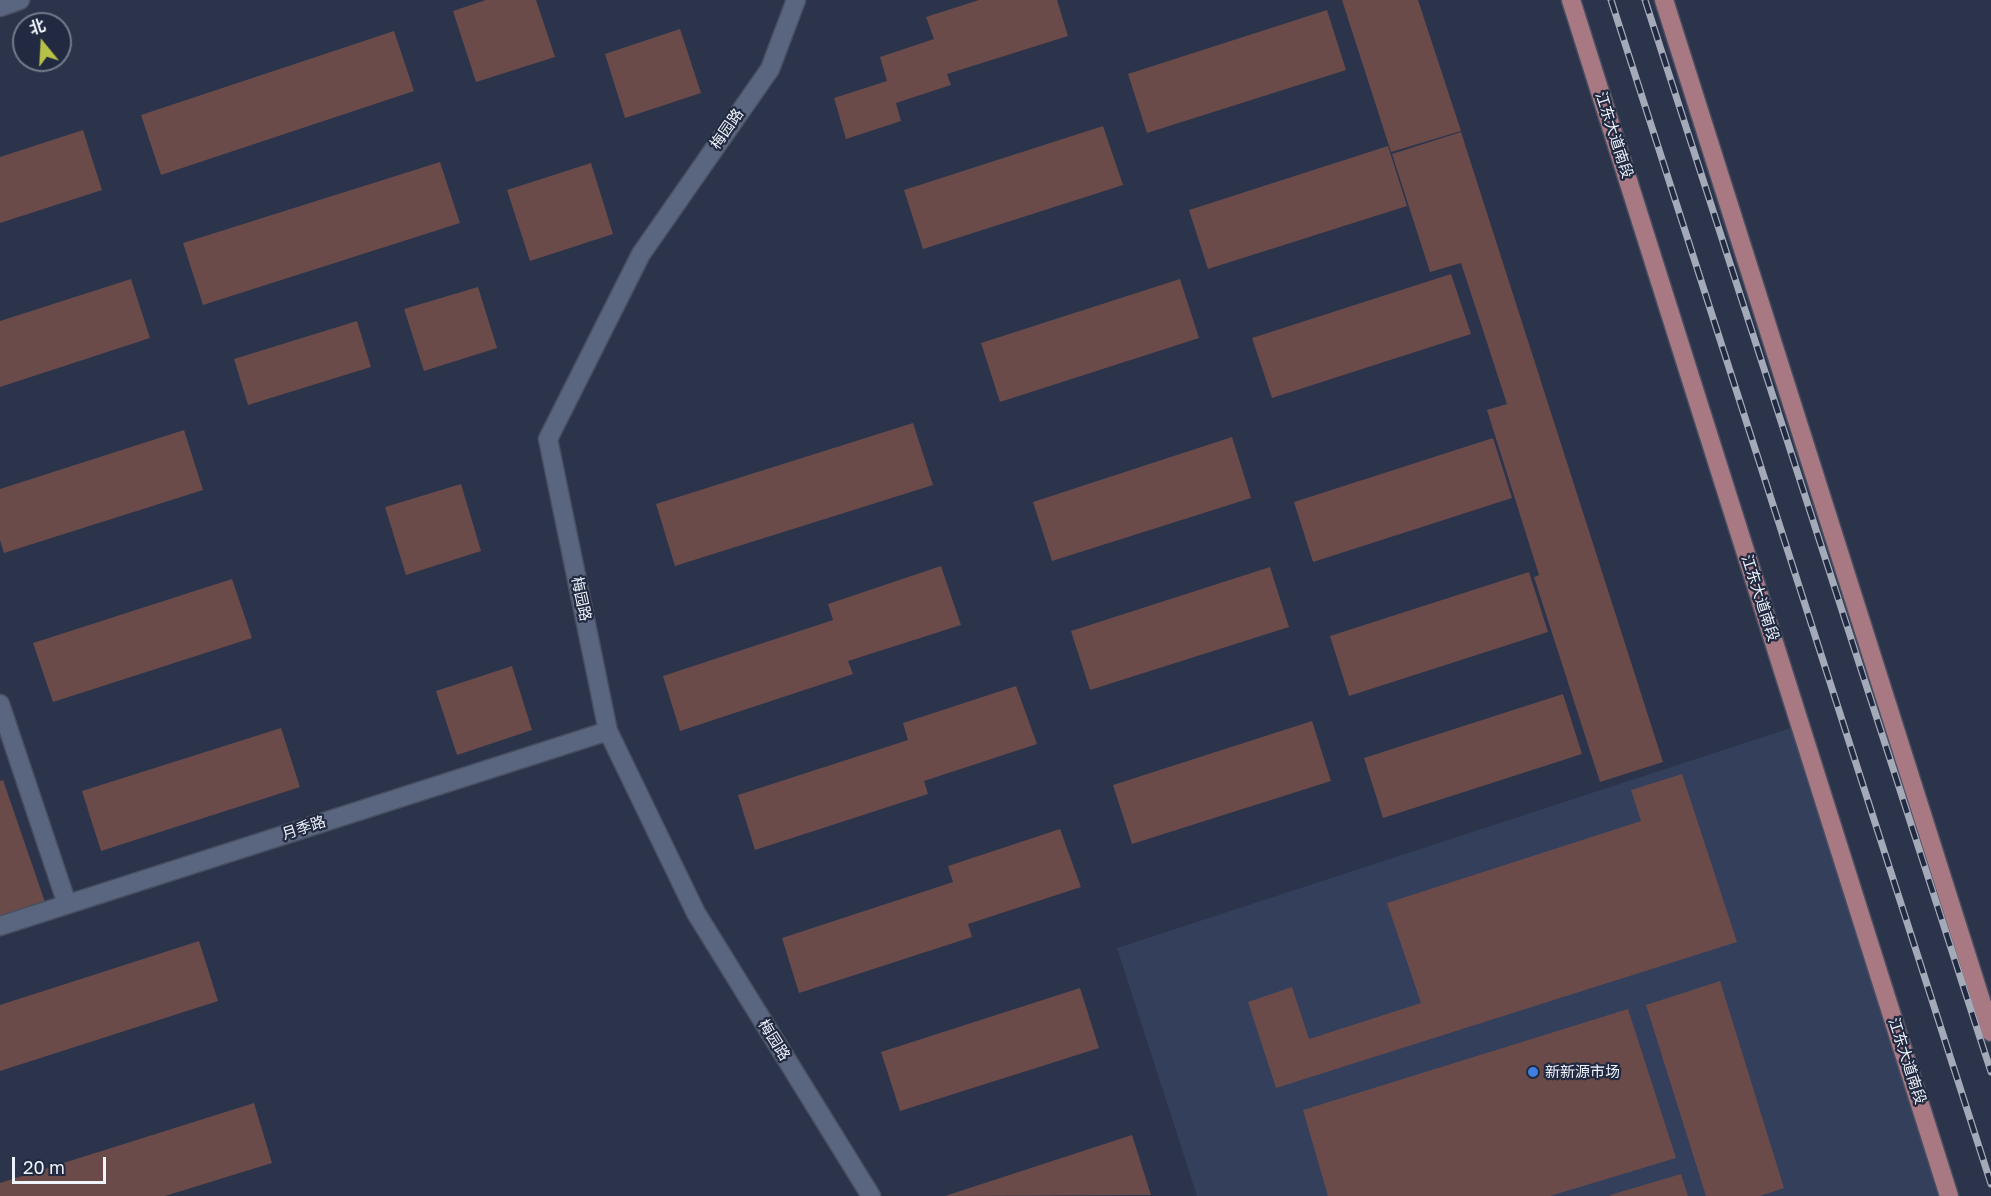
<!DOCTYPE html>
<meta charset="utf-8">
<style>
body{margin:0}
#map{position:relative;width:1991px;height:1196px;overflow:hidden;background:#2b344b;font-family:"Golos Text","Noto Sans SC",sans-serif}
canvas{display:block}
.north{position:absolute;left:12px;top:12px;width:60px;height:60px;box-sizing:border-box;background:#212a40;border:2px solid #737a8b;border-radius:50%;rotate:342deg;font-size:16px;font-weight:700;line-height:24px;text-align:center;color:#eff3fc}
.north::after{content:'';display:block;margin:auto;width:21px;height:27px;background:#b8c147;clip-path:polygon(50% 0,100% 100%,50% 72%,0 100%)}
.scale{position:absolute;left:12px;top:1157px;width:94px;height:27px;box-sizing:border-box;border:3px solid #eff3fc;border-top:0;padding-left:8px;font-size:18px;line-height:21px;white-space:nowrap;color:#eff3fc;-webkit-text-stroke:4px #212a40;paint-order:stroke}
</style>
<div id="map">
<canvas width="1991" height="1196"></canvas>
<div class="north">北</div>
<div class="scale">20 m</div>
</div>
<script>
const g = document.querySelector('canvas').getContext('2d');
g.lineJoin = 'round';
function fill(path, color) {
  g.fillStyle = color;
  g.fill(path, 'evenodd');
}
function toPath(rows) {
  const path = new Path2D();
  for (const r of rows) {
    path.moveTo(r[0], r[1]);
    for (let i = 2; i < r.length; i += 2) path.lineTo(r[i], r[i + 1]);
  }
  return path;
}
function trace(path, color, width, dash) {
  g.strokeStyle = color;
  g.lineWidth = width;
  g.lineCap = dash ? 'butt' : 'round';
  g.setLineDash(dash || []);
  g.stroke(path);
}
function write(font, color, halo, rows, align = 'center') {
  g.font = font + ' "Golos Text","Noto Sans SC",sans-serif';
  g.lineWidth = 4.5;
  g.setLineDash([]);
  g.textBaseline = 'middle';
  g.strokeStyle = halo;
  g.fillStyle = color;
  for (const [text, x, y, turn = 0] of rows) {
    g.save();
    g.translate(x, y);
    g.rotate((+turn || 0) * Math.PI / 180);
    g.textAlign = isNaN(turn) ? turn : align;
    if (halo) g.strokeText(text, 0, 0);
    g.fillText(text, 0, 0);
    g.restore();
  }
}
const built = toPath([
 [1800,725,1948,1196,1197,1196,1117,948]
]);
const building = toPath([
 [486,0,536,0,555,57,476,82,453,11],
 [979,0,1057,0,1068,36,947,74,951,85,896,103,901,121,846,139,834,98,887,81,880,57,934,39,926,17],
 [1342,0,1418,0,1461,131,1391,152],
 [1327,10,1346,70,1147,133,1128,74],
 [680,29,701,93,625,118,605,54],
 [394,31,414,91,161,175,141,115],
 [1103,126,1123,185,923,249,904,190],
 [83,130,102,190,0,223,0,157],
 [1461,132,1663,762,1600,782,1534,577,1539,575,1487,410,1507,404,1461,263,1430,272,1392,154],
 [1388,146,1407,206,1208,269,1189,210],
 [440,162,460,223,203,305,183,243],
 [591,163,613,234,530,261,507,190],
 [1451,274,1471,334,1272,398,1252,338],
 [131,279,150,338,0,387,0,321],
 [1180,279,1199,338,1000,402,981,343],
 [478,287,497,348,424,371,404,309],
 [357,321,371,367,248,405,234,359],
 [913,423,933,485,675,566,656,504],
 [184,430,203,490,4,553,0,540,0,489],
 [1232,437,1251,498,1052,561,1033,502],
 [1493,438,1512,498,1313,562,1294,502],
 [461,484,481,551,406,575,385,507],
 [941,566,961,625,848,661,853,674,680,731,663,676,833,620,828,604],
 [1270,567,1289,627,1090,690,1071,631],
 [1529,572,1548,632,1349,696,1330,636],
 [232,579,252,638,53,702,33,643],
 [512,666,532,730,457,755,436,691],
 [1016,686,1037,744,924,781,928,794,755,850,738,795,908,740,903,723],
 [1563,694,1582,754,1383,818,1364,758],
 [1312,721,1331,781,1132,844,1113,785],
 [281,728,300,787,101,851,82,791],
 [1682,774,1737,942,1276,1088,1248,1002,1292,987,1309,1039,1421,1003,1387,903,1641,821,1631,790],
 [3,780,46,905,0,919,0,781],
 [1060,829,1081,887,968,924,972,937,799,993,782,938,953,882,948,866],
 [199,941,218,1001,0,1071,0,1005],
 [1720,981,1784,1188,1760,1196,1706,1196,1646,1005],
 [1080,988,1099,1048,900,1111,881,1052],
 [1628,1009,1676,1158,1550,1196,1328,1196,1303,1110],
 [254,1103,272,1163,165,1196,0,1196,0,1183],
 [1132,1135,1151,1195,945,1196],
 [1681,1174,1688,1196,1610,1196,1610,1195]
]);
const street = toPath([
 [796,0,770,69,641,254,548,439,608,731,696,913,871,1196],
 [0,704,67,904],
 [0,926,608,731]
]);
const secondary = toPath([
 [0,7,20,0]
]);
const primary = toPath([
 [1571,0,1949,1196],
 [1664,0,1991,1032]
]);
const rail = toPath([
 [1611,0,1991,1184],
 [1645,0,1991,1072]
]);
const markers = [
 [1533,1072,6,"#3f7fe0"]
];
const streetNames = [
 ["梅园路",727,129,-55],
 ["江东大道南段",1614,135,72],
 ["江东大道南段",1760,598,72],
 ["梅园路",581,599,78],
 ["月季路",304,828,-18],
 ["梅园路",774,1040,58],
 ["江东大道南段",1907,1061,72]
];
const poiNames = [
 ["新新源市场",1545,1072]
];
fill(built, '#333f5b');
fill(building, '#6a4b4a');
trace(street, '#484f61', 21);
trace(secondary, '#484f61', 21);
trace(primary, '#484f61', 21);
trace(street, '#5a657f', 18);
trace(secondary, '#5a657f', 18);
trace(primary, '#a87983', 18);
trace(rail, '#a4aab8', 7);
trace(rail, '#212a40', 4.5, [14]);
for (const [x, y, r, color] of markers) {
  const dot = new Path2D();
  dot.arc(x, y, r, 0, 2 * Math.PI);
  g.fillStyle = color;
  g.fill(dot);
  trace(dot, '#212a40', 2);
}
write('15px', '#eff3fc', '#212a40', streetNames);
write('15px', '#eff3fc', '#212a40', poiNames, 'left');
</script>
